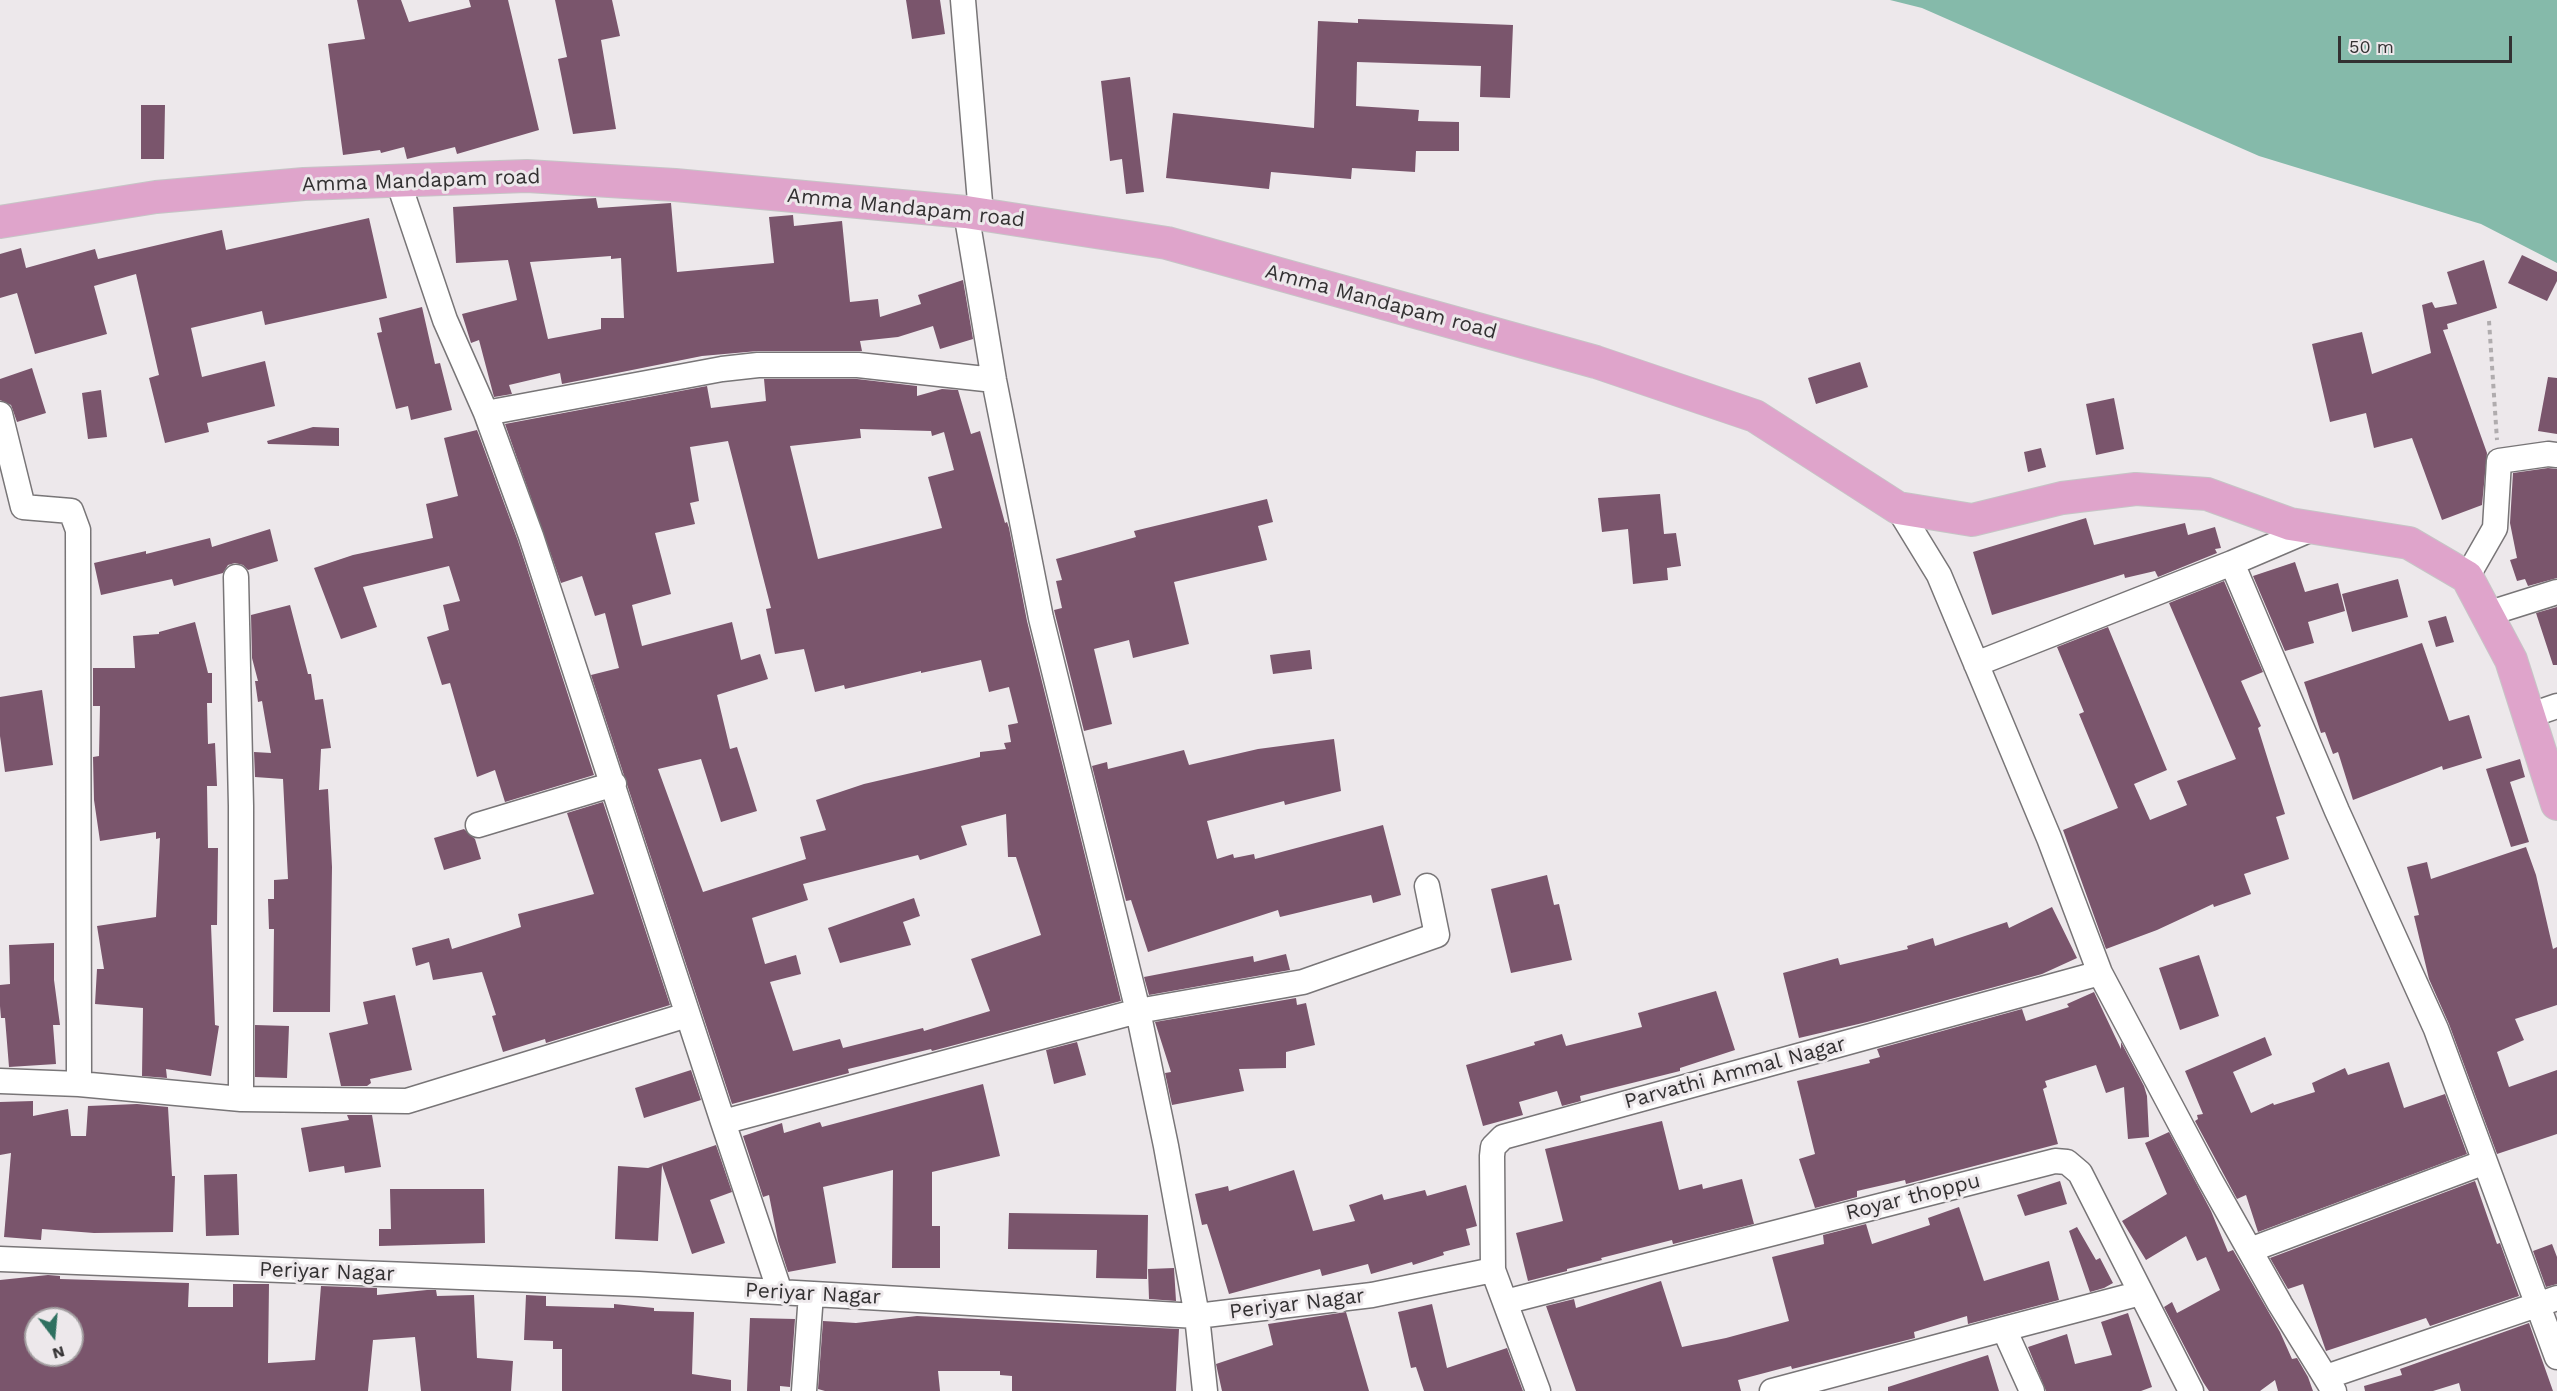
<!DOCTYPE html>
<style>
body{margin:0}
#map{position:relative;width:2557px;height:1391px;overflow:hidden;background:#ede8eb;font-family:"Work Sans",sans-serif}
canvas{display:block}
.north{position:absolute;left:24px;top:1307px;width:60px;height:60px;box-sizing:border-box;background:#ede8eb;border:2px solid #a39fa1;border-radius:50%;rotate:164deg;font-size:16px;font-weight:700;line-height:24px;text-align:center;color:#333132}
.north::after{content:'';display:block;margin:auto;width:21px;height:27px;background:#2e7060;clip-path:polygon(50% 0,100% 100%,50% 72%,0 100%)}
.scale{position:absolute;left:2338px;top:36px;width:174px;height:27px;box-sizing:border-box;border:3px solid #333132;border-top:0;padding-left:8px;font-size:18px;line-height:21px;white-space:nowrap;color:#333132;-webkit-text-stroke:4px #ede8eb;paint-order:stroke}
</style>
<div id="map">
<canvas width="2557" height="1391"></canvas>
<div class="north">N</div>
<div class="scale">50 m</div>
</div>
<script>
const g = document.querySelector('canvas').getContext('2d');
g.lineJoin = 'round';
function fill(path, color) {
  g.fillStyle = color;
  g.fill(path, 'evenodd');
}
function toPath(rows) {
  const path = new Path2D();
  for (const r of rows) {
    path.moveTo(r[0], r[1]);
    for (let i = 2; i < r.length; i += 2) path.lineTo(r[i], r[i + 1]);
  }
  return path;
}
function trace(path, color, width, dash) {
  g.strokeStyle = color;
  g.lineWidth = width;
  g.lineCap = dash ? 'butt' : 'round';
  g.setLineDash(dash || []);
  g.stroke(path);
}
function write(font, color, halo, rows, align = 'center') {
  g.font = font + ' "Work Sans",sans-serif';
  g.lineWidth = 6;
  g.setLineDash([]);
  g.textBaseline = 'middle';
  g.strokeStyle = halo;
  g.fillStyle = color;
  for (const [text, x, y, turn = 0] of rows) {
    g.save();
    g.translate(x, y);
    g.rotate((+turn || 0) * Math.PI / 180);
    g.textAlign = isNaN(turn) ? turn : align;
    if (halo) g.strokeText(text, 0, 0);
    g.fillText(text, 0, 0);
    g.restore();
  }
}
const water = toPath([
 [1890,0,2557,0,2557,263,2481,224,2259,156,1922,8]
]);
const building = toPath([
 [357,0,401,0,409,22,471,7,469,0,508,0,539,130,457,154,455,147,407,159,404,147,381,153,380,150,343,155,328,44,365,39],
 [555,0,612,0,620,36,601,40,616,129,573,134,558,59,567,57],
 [906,0,940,0,945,34,912,39],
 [1358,19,1513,25,1510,98,1480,97,1481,66,1357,62,1356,106,1419,110,1418,121,1459,122,1459,151,1416,151,1415,172,1352,168,1351,179,1271,172,1269,189,1166,178,1173,113,1314,128,1318,21,1358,23],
 [1130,77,1144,192,1126,194,1122,159,1110,161,1101,81],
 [141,105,165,105,164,159,141,159],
 [596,198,598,208,671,203,677,272,774,263,769,217,793,215,794,226,842,221,850,302,878,299,880,317,921,304,918,295,963,280,973,339,940,349,933,326,898,337,860,341,862,351,758,351,702,356,562,384,560,373,509,385,512,394,494,397,479,340,471,343,462,314,517,300,508,260,456,263,453,207],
 [611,256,611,259,621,258,624,318,601,318,601,329,548,339,530,262],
 [369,218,387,298,265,325,262,311,191,328,202,377,265,361,275,406,207,423,209,432,165,443,149,378,159,375,136,274,94,286,107,334,35,354,17,293,0,298,0,254,21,248,26,268,95,249,98,259,222,230,226,250],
 [2522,255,2557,272,2557,281,2547,301,2508,283],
 [2484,260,2497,308,2447,324,2448,329,2443,330,2487,453,2482,505,2442,520,2412,438,2374,448,2366,413,2330,422,2312,344,2362,332,2372,374,2431,353,2422,305,2432,302,2435,308,2457,304,2447,272],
 [422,307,435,364,440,363,452,410,411,420,408,406,396,409,377,333,382,332,379,318],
 [1860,362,1868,387,1816,404,1808,378],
 [32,368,46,413,17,422,11,405,0,400,0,379],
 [2548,377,2557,378,2557,434,2538,431],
 [764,379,857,379,917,386,917,396,942,389,958,390,971,434,980,431,1005,523,1007,522,1009,528,1027,621,1121,1001,932,1051,931,1049,848,1069,849,1073,732,1104,591,675,619,668,605,613,595,616,582,576,561,583,505,424,707,386,711,408,766,401],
 [860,429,931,431,932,436,944,432,954,470,928,477,942,528,818,559,790,446,861,438],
 [728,441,771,608,766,609,775,654,804,649,815,692,844,685,845,689,921,671,921,673,981,660,989,692,1009,687,1018,723,1008,725,1011,742,1004,743,1006,749,980,752,980,757,864,784,816,800,826,830,800,837,806,859,703,892,658,769,701,759,721,822,757,811,737,747,730,749,717,695,768,679,760,654,741,660,732,622,642,646,632,605,671,594,655,533,695,524,690,503,699,501,690,447],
 [1006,814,1008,857,1016,857,1041,935,971,959,990,1011,924,1031,923,1028,843,1048,840,1039,793,1051,770,982,801,974,796,955,765,964,752,918,808,900,803,884,918,855,920,860,967,845,961,826],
 [101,390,107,437,88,439,82,393],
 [2114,398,2124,449,2096,455,2086,404],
 [313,427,339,428,339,446,268,444,267,441],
 [477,430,518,541,594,775,505,802,495,770,477,777,450,683,442,685,427,637,449,630,443,605,460,601,449,566,363,587,377,627,341,639,314,568,353,555,433,538,426,504,458,496,444,438],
 [2041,448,2046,467,2028,472,2024,452],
 [2548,468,2557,469,2557,578,2528,586,2525,579,2517,581,2510,560,2517,558,2510,523,2513,473],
 [1660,494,1664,534,1676,533,1681,566,1667,568,1668,580,1633,584,1628,529,1602,532,1598,498],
 [1267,499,1273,522,1258,526,1267,560,1174,582,1189,644,1133,658,1129,640,1094,649,1112,724,1084,731,1054,610,1062,608,1056,581,1062,580,1056,559,1136,537,1134,531],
 [2086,518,2094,545,2185,523,2188,535,2215,527,2221,548,2215,549,2217,553,2158,577,2155,571,2125,578,2124,574,1992,615,1973,552],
 [270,529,278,561,248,570,243,565,235,563,228,565,223,573,174,586,172,579,101,595,94,563,146,551,146,554,210,538,212,547],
 [2295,562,2305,592,2338,583,2345,611,2308,622,2314,643,2285,651,2253,576],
 [2398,579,2408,617,2352,632,2342,594],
 [2224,581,2263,672,2241,681,2261,726,2258,728,2285,814,2276,817,2289,859,2244,874,2251,894,2214,907,2213,904,2157,930,2106,949,2063,830,2118,808,2079,714,2084,712,2057,647,2108,627,2167,770,2134,784,2150,820,2187,805,2177,781,2236,759,2169,603],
 [290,605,308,674,311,674,315,700,323,699,331,748,321,749,319,790,328,789,332,867,330,1012,273,1012,274,929,269,929,268,899,274,899,274,880,288,879,283,779,255,777,254,752,271,753,262,701,258,702,255,681,258,681,252,658,251,615],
 [2557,607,2557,665,2553,665,2536,613],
 [2446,616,2454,642,2436,647,2428,621],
 [195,622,208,673,212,673,212,703,207,703,208,744,215,743,217,786,207,786,208,848,218,848,217,925,211,925,215,1025,219,1026,211,1076,166,1069,167,1078,142,1076,143,1008,95,1004,97,969,104,969,97,926,156,917,160,838,156,839,156,832,100,841,94,800,93,757,99,756,100,706,93,706,93,668,135,668,133,636,159,634,159,632],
 [2422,643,2449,721,2469,715,2482,758,2443,770,2442,766,2353,800,2338,752,2333,754,2325,732,2321,733,2304,682],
 [1310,650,1312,669,1273,674,1270,655],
 [42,690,53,765,5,772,0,736,0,697],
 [1334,739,1341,791,1285,805,1284,801,1207,821,1217,859,1233,854,1234,858,1254,854,1255,859,1383,825,1401,895,1373,903,1371,895,1280,917,1278,910,1148,952,1131,900,1126,901,1092,766,1107,762,1108,769,1184,750,1189,765,1258,749],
 [2520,759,2525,777,2510,782,2529,842,2511,847,2486,769],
 [603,802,670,1005,546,1043,545,1039,503,1052,492,1016,496,1015,482,972,433,980,429,962,416,966,412,948,449,938,452,949,521,927,518,914,594,894,567,813],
 [464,829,475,839,481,859,444,870,434,838],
 [2526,847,2536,875,2553,949,2557,947,2557,1005,2515,1019,2524,1040,2497,1052,2509,1087,2557,1070,2557,1134,2497,1154,2449,1024,2429,979,2414,916,2419,915,2407,867,2427,862,2431,879],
 [1547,875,1554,905,1559,904,1572,960,1511,973,1491,889],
 [914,898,920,916,903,922,911,945,840,963,828,928],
 [2052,907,2077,958,2042,974,1867,1022,1799,1038,1783,973,1838,958,1840,965,1908,949,1907,946,1933,938,1935,946,2007,922,2009,928],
 [54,943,54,980,60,1025,53,1025,56,1064,9,1067,5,1018,1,1018,0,1006,0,985,10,984,9,945],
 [1286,954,1290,970,1149,995,1144,977,1253,956,1254,962],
 [2199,955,2219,1016,2180,1030,2159,968],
 [1716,991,1735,1050,1680,1068,1680,1071,1580,1096,1581,1101,1562,1106,1557,1091,1519,1102,1523,1115,1483,1126,1466,1065,1535,1045,1534,1042,1562,1034,1566,1046,1642,1027,1638,1013],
 [2094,992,2121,1049,2121,1042,2144,1086,2147,1096,2149,1137,2128,1139,2124,1087,2106,1093,2096,1065,2045,1081,2047,1087,2043,1089,2058,1144,1906,1184,1905,1180,1857,1191,1857,1197,1815,1208,1799,1159,1815,1154,1797,1081,1870,1063,1869,1060,1880,1057,1877,1049,2022,1009,2026,1021,2069,1007,2067,1004],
 [395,995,412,1070,370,1079,371,1083,367,1086,341,1086,329,1033,368,1024,363,1002],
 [1296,998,1297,1005,1306,1003,1315,1045,1286,1052,1286,1068,1239,1069,1244,1091,1172,1105,1165,1073,1171,1072,1155,1022],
 [255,1025,289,1026,287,1078,255,1077],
 [2265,1037,2272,1055,2233,1072,2251,1113,2273,1103,2274,1105,2315,1092,2312,1083,2345,1068,2348,1075,2389,1062,2404,1108,2445,1094,2467,1154,2258,1232,2246,1195,2237,1199,2195,1121,2198,1119,2197,1115,2203,1114,2185,1071],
 [1077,1042,1086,1075,1054,1084,1046,1050],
 [691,1070,701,1100,644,1118,635,1088],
 [983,1084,1000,1156,932,1172,932,1226,940,1226,940,1268,892,1268,893,1170,823,1187,836,1263,788,1272,778,1241,769,1195,763,1197,743,1136,782,1123,784,1133,820,1122,822,1127],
 [33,1101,33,1116,68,1109,71,1136,86,1136,88,1106,137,1104,168,1107,172,1176,175,1176,173,1232,94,1233,42,1229,41,1240,4,1237,11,1153,0,1155,0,1102],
 [347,1115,372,1115,381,1167,345,1173,344,1166,309,1172,301,1128,349,1120],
 [1662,1121,1679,1190,1702,1184,1703,1189,1742,1179,1754,1224,1673,1244,1672,1240,1601,1258,1602,1260,1567,1269,1567,1271,1528,1281,1516,1233,1563,1221,1545,1149],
 [2169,1132,2211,1211,2228,1252,2233,1250,2280,1332,2292,1359,2297,1358,2308,1377,2313,1391,2278,1391,2275,1380,2260,1391,2209,1391,2203,1382,2164,1307,2172,1302,2177,1313,2220,1290,2206,1257,2197,1261,2186,1236,2146,1260,2122,1221,2167,1194,2145,1143],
 [716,1145,732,1192,710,1200,725,1243,692,1254,662,1165,658,1241,615,1239,618,1166,648,1168],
 [1294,1170,1313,1231,1355,1221,1349,1205,1382,1194,1384,1200,1425,1190,1427,1196,1466,1185,1477,1226,1466,1229,1470,1245,1443,1252,1444,1255,1413,1265,1412,1262,1371,1274,1368,1264,1322,1276,1320,1269,1229,1294,1207,1224,1202,1225,1195,1194,1228,1186,1229,1191],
 [237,1174,239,1235,206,1236,204,1175],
 [2060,1181,2067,1204,2025,1216,2017,1195],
 [2475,1181,2497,1244,2500,1243,2519,1296,2430,1326,2426,1318,2326,1351,2303,1284,2288,1289,2270,1258],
 [390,1189,484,1189,485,1243,379,1246,379,1229,391,1229],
 [1959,1207,1984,1281,2049,1261,2059,1300,1968,1324,1967,1316,1914,1332,1915,1338,1792,1369,1791,1366,1738,1380,1741,1391,1576,1391,1546,1306,1574,1299,1576,1308,1661,1281,1682,1347,1726,1338,1789,1321,1772,1257,1824,1244,1823,1235,1866,1224,1872,1244,1930,1225,1928,1218],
 [1009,1213,1148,1215,1147,1279,1096,1278,1097,1250,1008,1249],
 [2077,1227,2096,1260,2100,1258,2113,1283,2104,1288,2090,1292,2069,1231],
 [2552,1244,2557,1257,2557,1284,2546,1287,2533,1251],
 [1174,1268,1176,1301,1149,1299,1148,1269],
 [48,1275,60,1276,60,1279,189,1283,188,1307,233,1307,233,1284,269,1284,268,1363,315,1360,321,1286,377,1288,377,1295,427,1290,436,1290,437,1296,474,1295,477,1358,513,1361,511,1391,421,1391,415,1337,373,1340,368,1391,0,1391,0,1280],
 [36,1319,72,1319,72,1355,36,1355],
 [526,1295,546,1296,546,1306,614,1308,614,1304,654,1308,654,1311,694,1312,692,1374,731,1380,731,1391,562,1391,562,1349,553,1349,553,1341,524,1340],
 [1432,1304,1447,1368,1507,1348,1523,1391,1424,1391,1416,1367,1411,1368,1398,1312],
 [1346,1312,1369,1391,1222,1391,1216,1364,1273,1345,1268,1324],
 [2128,1313,2152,1387,2141,1391,2046,1391,2028,1347,2067,1334,2075,1364,2112,1355,2101,1322],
 [917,1316,1179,1329,1176,1391,1012,1391,1012,1376,1000,1375,1000,1371,938,1371,940,1391,825,1391,818,1389,823,1321,856,1323],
 [750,1318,795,1319,790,1387,780,1386,780,1391,747,1391],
 [2529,1323,2553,1391,2461,1391,2459,1383,2433,1391,2365,1391,2364,1386,2402,1375,2400,1369],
 [1988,1355,1999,1391,1888,1391,1888,1387]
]);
const path = toPath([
 [2489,321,2497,440]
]);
const minor = toPath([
 [963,0,981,214],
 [398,181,445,320,486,413,531,536,723,1122],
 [966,212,994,380,1041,618,1138,1011,1166,1146,1197,1316,1205,1391],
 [486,413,722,369,758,365,858,365,994,380],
 [0,414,23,507,71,511,78,530,79,1084],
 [1898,508,1939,575,2049,838,2100,973,2209,1178,2280,1304,2334,1391],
 [2232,563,2337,811,2436,1029,2557,1357],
 [236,577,241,806,241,1099],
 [2467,577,2495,528,2499,461,2548,454,2557,455],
 [2487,614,2557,592],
 [1976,664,2232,563,2314,528],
 [2528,716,2557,706],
 [478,825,614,784],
 [0,1081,79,1084,241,1099,407,1101,687,1015],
 [2250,1250,2485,1162],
 [0,1259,639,1284,1197,1316,1372,1295,1493,1270,1538,1391],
 [1493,1270,1492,1156,1493,1147,1503,1137,2100,973],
 [780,1292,723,1122,1138,1011,1303,982,1437,935,1427,886],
 [1505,1302,2055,1161,2067,1162,2080,1173,2191,1391],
 [2004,1329,2141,1293],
 [2326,1377,2557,1298],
 [804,1391,811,1294],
 [1772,1391,2004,1329,2032,1391]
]);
const major = toPath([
 [0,222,156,197,304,184,527,176,675,185,966,212,1167,243,1596,362,1755,416,1898,508,1972,520,2062,498,2136,489,2207,494,2290,524,2409,543,2467,577,2511,660,2557,804]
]);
const streetNames = [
 ["Amma Mandapam road",421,181,-2],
 ["Amma Mandapam road",906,208,6],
 ["Amma Mandapam road",1381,302,15],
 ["Parvathi Ammal Nagar",1735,1073,-15],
 ["Royar thoppu",1913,1197,-14],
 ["Periyar Nagar",327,1272,2],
 ["Periyar Nagar",813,1294,3],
 ["Periyar Nagar",1297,1304,-7]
];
fill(water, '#85baaa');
fill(building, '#7a556c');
trace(minor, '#787577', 27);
trace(major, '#c6c5c6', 34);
trace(path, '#b0acae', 4, [4.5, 4.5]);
trace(minor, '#fff', 24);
trace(major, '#dfa4cb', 32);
write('21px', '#333132', '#ede8eb', streetNames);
</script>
